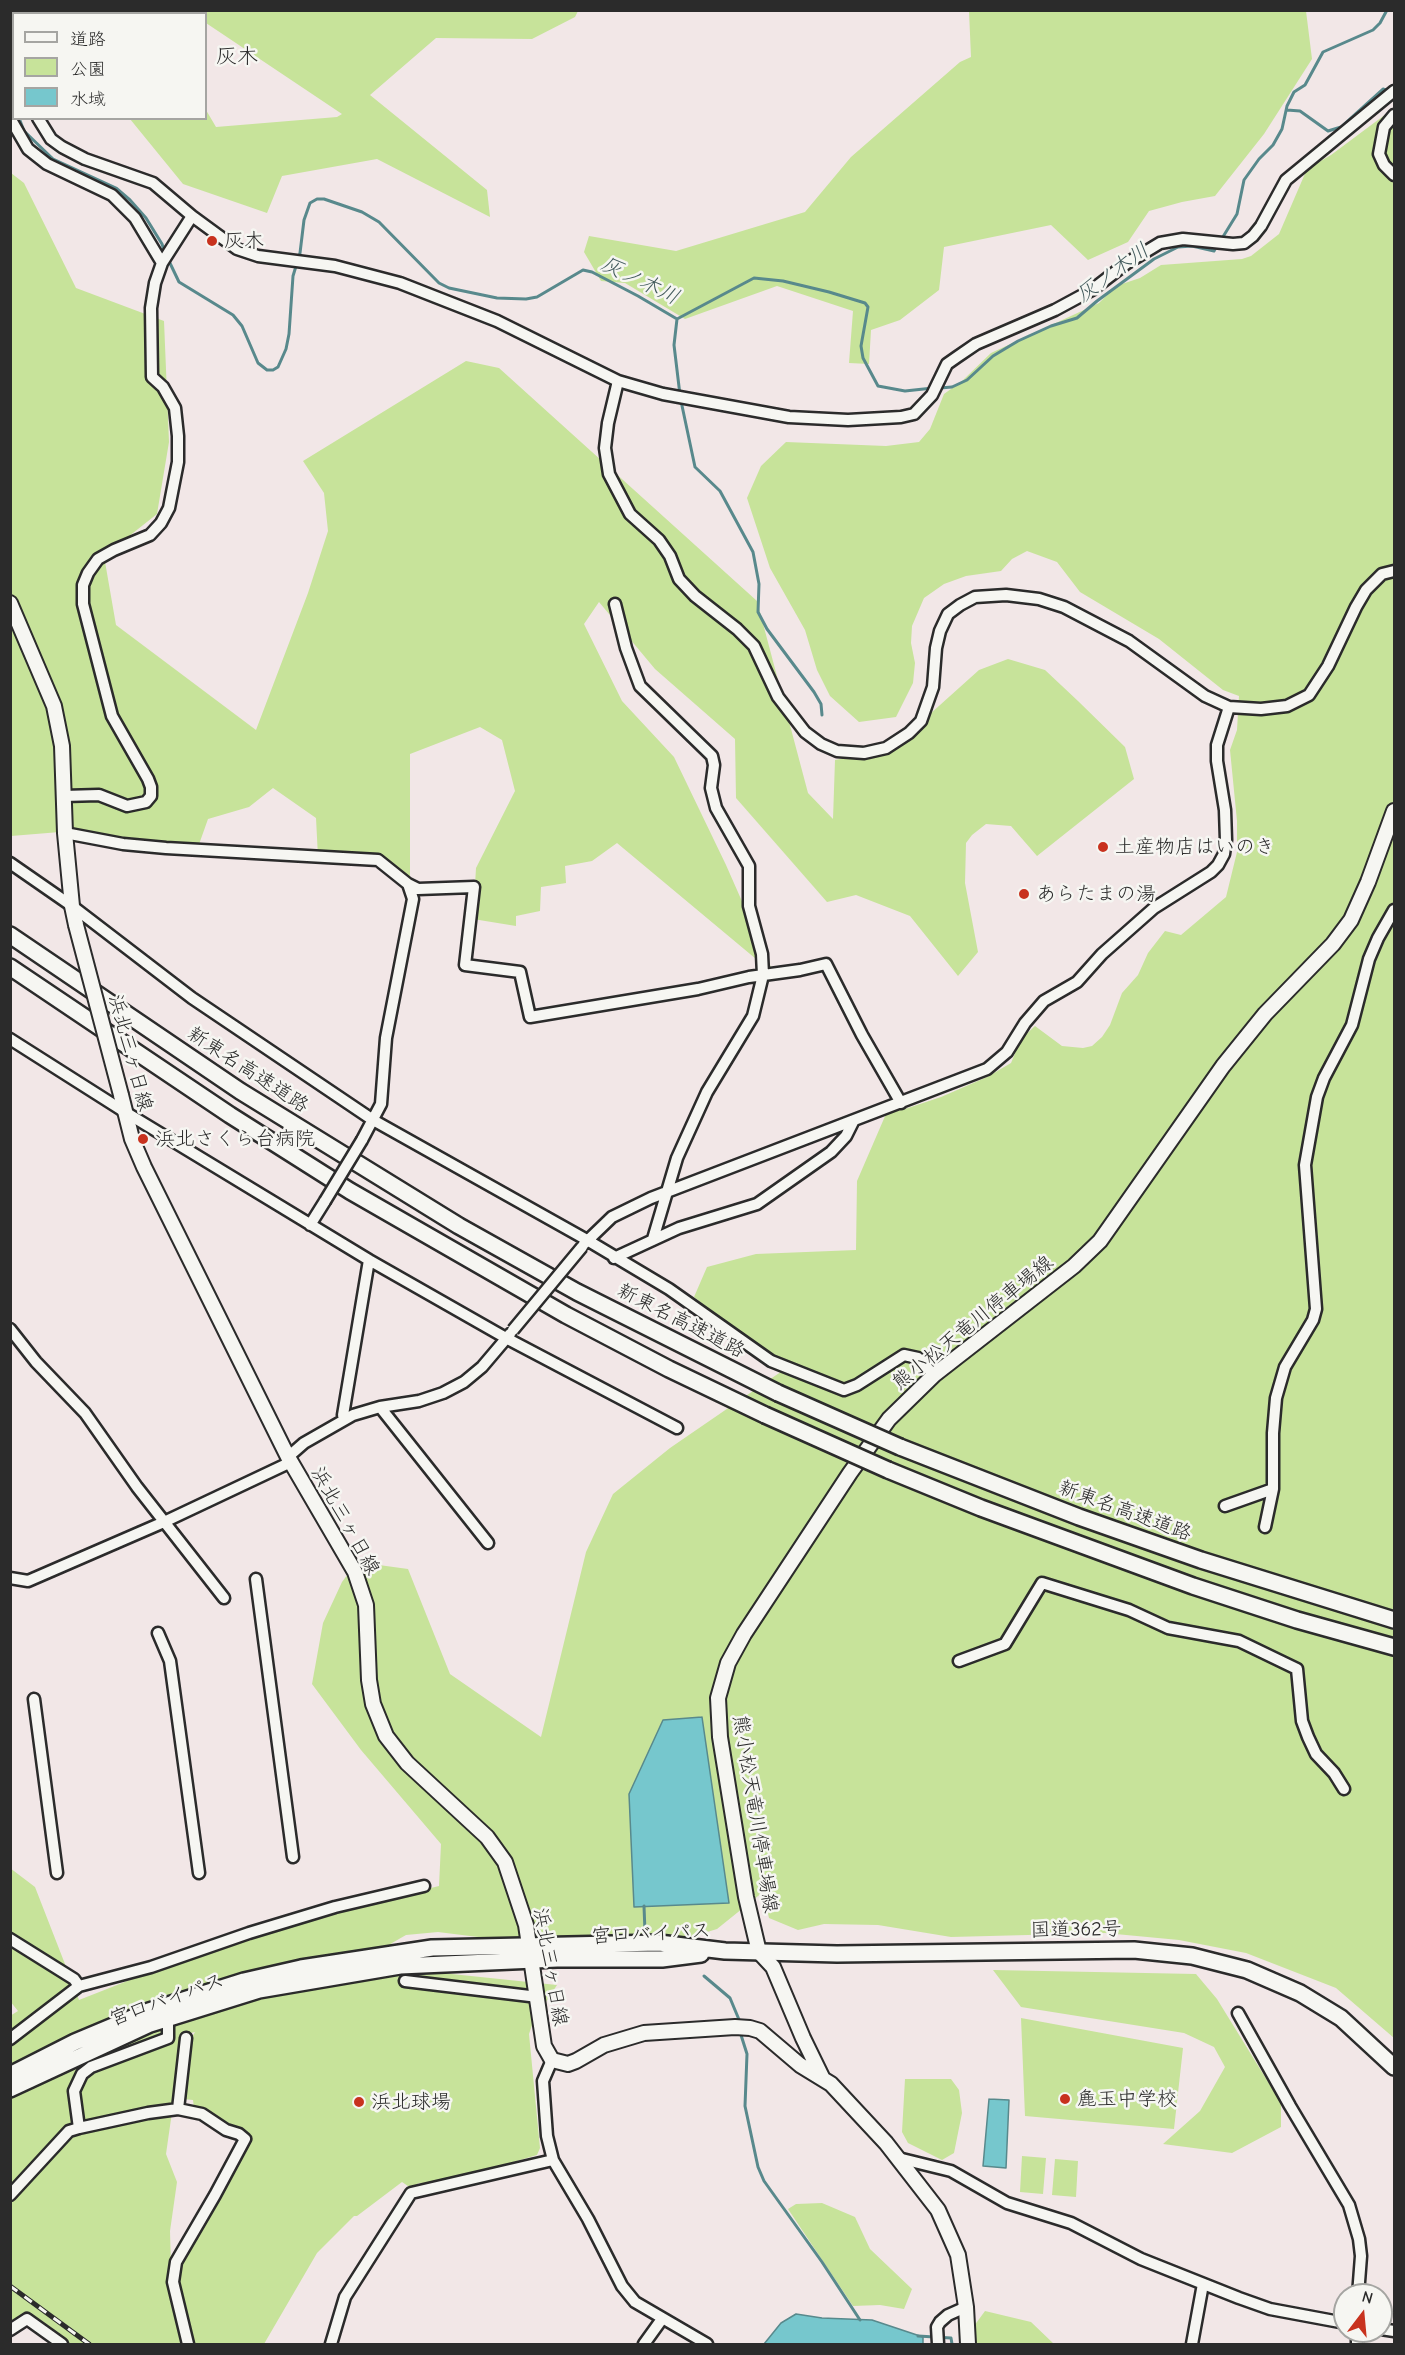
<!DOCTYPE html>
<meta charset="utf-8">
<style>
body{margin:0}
#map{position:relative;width:1405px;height:2355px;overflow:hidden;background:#f2e7e7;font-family:"Comic Neue","Klee One",sans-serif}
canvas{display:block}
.frame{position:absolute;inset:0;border:12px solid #2b2b2b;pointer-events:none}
.legend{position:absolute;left:12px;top:12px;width:195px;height:108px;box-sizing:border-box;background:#f6f6f2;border:2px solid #a5a5a2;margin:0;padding:8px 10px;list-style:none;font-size:18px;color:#2b2b2b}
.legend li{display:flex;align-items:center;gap:12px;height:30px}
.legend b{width:30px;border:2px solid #a5a5a2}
.north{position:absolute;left:1333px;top:2283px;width:60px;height:60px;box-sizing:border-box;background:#f6f6f2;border:2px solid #a5a5a2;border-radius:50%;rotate:16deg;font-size:16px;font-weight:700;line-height:24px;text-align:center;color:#2b2b2b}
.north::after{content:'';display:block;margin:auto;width:21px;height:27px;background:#c8321e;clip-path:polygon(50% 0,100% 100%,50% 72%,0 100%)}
</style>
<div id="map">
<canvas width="1405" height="2355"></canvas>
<div class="frame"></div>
<ul class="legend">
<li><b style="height:8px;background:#f6f6f2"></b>道路</li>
<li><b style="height:16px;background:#c7e39a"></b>公園</li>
<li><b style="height:16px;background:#76c7cd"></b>水域</li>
</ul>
<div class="north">N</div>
</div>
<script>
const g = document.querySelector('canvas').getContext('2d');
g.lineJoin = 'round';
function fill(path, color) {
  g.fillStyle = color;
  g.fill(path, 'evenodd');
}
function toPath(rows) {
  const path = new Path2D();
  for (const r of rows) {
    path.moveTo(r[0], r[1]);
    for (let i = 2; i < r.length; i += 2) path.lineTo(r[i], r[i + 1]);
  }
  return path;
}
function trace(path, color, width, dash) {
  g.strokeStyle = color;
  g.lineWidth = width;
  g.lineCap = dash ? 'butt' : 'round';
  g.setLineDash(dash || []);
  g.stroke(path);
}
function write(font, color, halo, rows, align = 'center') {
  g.font = font + ' "Comic Neue","Klee One",sans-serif';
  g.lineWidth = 5;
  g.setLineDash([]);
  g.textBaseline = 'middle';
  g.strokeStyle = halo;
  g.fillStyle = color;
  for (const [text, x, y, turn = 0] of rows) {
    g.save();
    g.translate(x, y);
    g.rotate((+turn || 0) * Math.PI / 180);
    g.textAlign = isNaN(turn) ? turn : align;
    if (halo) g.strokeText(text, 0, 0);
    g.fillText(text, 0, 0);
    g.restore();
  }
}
const green = toPath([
 [20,11,161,11,161,14,20,14],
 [187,11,578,11,575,17,532,39,436,38,370,95,487,190,490,217,377,159,282,176,267,213,183,184,130,119,206,118,206,110,216,127,337,117,342,114,206,23,206,14,191,13],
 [969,11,1306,11,1312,59,1264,134,1215,196,1182,202,1149,211,1128,242,1088,260,1051,225,944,247,939,290,900,320,871,330,869,364,849,363,853,311,777,286,685,319,625,283,601,281,584,252,589,236,676,251,805,212,851,157,960,62,971,57],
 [1394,108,1394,2038,1336,1988,1246,1953,1179,1940,1105,1933,951,1937,878,1925,824,1924,798,1930,769,1918,763,1892,717,1929,694,1936,643,1936,552,1940,494,1939,438,1932,406,1935,392,1943,381,1956,423,1971,557,1985,533,2022,529,2034,540,2148,537,2155,436,2185,419,2183,411,2188,402,2182,357,2216,354,2216,317,2253,264,2344,192,2344,178,2279,179,2263,249,2140,194,2108,193,2100,183,2099,187,2046,195,2032,183,2035,166,2154,177,2182,170,2231,171,2267,184,2344,70,2344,31,2313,11,2323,10,2016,18,2011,10,2001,10,1868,35,1887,79,2000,249,1933,439,1886,441,1844,361,1750,312,1684,323,1623,342,1582,357,1562,408,1569,450,1674,541,1737,586,1552,613,1494,670,1448,785,1369,694,1297,707,1267,756,1254,856,1250,857,1181,889,1107,905,1109,941,1097,987,1077,1011,1063,1021,1039,1035,1026,1062,1046,1083,1048,1092,1046,1102,1037,1110,1025,1122,993,1138,975,1148,953,1165,931,1181,935,1226,897,1237,852,1237,821,1230,750,1237,730,1239,696,1223,690,1159,639,1080,592,1057,562,1027,551,1012,559,1001,571,966,576,944,584,924,598,912,626,911,643,915,663,913,683,896,717,859,722,830,696,817,670,805,630,770,568,747,498,761,466,786,442,886,446,919,442,930,429,944,394,962,381,991,353,1099,303,1116,286,1140,278,1161,265,1242,259,1251,256,1279,234,1307,169,1331,155],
 [11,173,24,183,76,288,164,321,169,442,157,514,104,556,116,625,256,730,308,593,328,531,324,493,303,461,466,361,499,368,757,601,808,793,833,819,835,760,891,749,979,670,1008,659,1045,670,1078,701,1125,747,1134,779,1037,856,1011,826,986,824,972,835,966,843,965,883,978,952,958,976,910,916,856,895,827,902,736,798,735,739,655,669,599,602,584,624,622,701,674,757,726,865,774,974,617,843,592,861,565,866,566,883,541,887,540,911,516,916,516,926,473,919,476,868,515,791,502,740,480,727,410,754,410,882,378,860,318,857,316,818,273,788,249,807,208,819,197,850,60,832,11,836],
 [993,1970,1196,1974,1217,1999,1281,2103,1281,2127,1232,2153,1163,2144,1200,2111,1225,2067,1214,2047,1184,2033,1021,2007],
 [1021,2018,1183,2048,1174,2129,1025,2116],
 [905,2079,951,2079,959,2090,962,2113,954,2153,942,2160,908,2143,902,2132],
 [1022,2156,1046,2158,1043,2194,1020,2192],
 [1055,2159,1078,2161,1076,2197,1052,2195],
 [822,2203,855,2217,870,2249,912,2289,904,2309,880,2305,853,2306,788,2209,796,2204],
 [985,2311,1031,2322,1054,2344,975,2344,974,2326]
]);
const water = toPath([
 [702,1717,729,1903,634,1907,629,1794,663,1720,702,1717],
 [989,2099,1009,2100,1006,2168,983,2166,989,2099],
 [796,2314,822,2318,872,2320,923,2337,923,2344,764,2344,781,2323,796,2314]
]);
const stream = toPath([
 [10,90,14,102],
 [1287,110,1300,111,1328,131,1341,127,1383,89,1386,90],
 [19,118,24,131,53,159,116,188,130,200,146,218,162,244,165,253],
 [1221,240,1237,214,1244,180,1259,159,1273,145,1282,129,1287,106,1294,92,1305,85,1323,52,1373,30,1380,23,1387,10],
 [168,259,179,282,233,315,242,326,258,363,267,370,273,370,278,367,286,349,289,334,293,276,300,253,304,220,310,203,317,199,324,199,362,212,379,222,439,283,449,288,497,298,526,299,537,297,583,270,592,272,638,296,677,319],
 [677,319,754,278,783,281,829,292,865,303,868,307,861,346,863,358,878,386,905,391,933,388],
 [677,319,674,345,680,395],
 [940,388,952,387,967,380,993,356,1018,341,1051,326,1077,318,1097,301,1154,259,1178,247,1192,246,1214,251,1217,245],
 [681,401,695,467,720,491,753,552,759,584,758,612,767,629,814,692,821,704,822,715],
 [644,1906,645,1932],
 [704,1976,730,1998,740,2022],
 [741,2035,747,2054,745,2106,758,2167,764,2181,822,2262,860,2320],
 [918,2336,951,2338,952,2344]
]);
const minor = toPath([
 [111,14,113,10],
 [10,42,14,51],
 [1394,115,1384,127,1379,154,1384,165,1394,175],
 [10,118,28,149,47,164,112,195,135,218,162,263],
 [38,118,51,139,62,147,85,159,153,183,192,216,237,249,258,256,335,266,400,283,497,321,618,381,608,423,605,448,609,474,630,514,659,540,670,556,679,579,695,596,737,629,754,646,778,697,805,732,821,744,837,751,864,753,886,748,909,733,921,721,933,687,936,648,940,631,948,614,960,605,975,597,1006,595,1039,599,1064,607,1129,641,1205,696,1229,707,1261,709,1287,706,1309,695,1328,666,1356,607,1366,590,1382,574,1394,571],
 [618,381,663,394,789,417,848,420,901,417,914,414,932,395,947,364,957,357,976,344,1055,310,1092,290,1127,263,1160,243,1183,239,1233,244,1244,243,1253,236,1261,226,1286,180,1394,91],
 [615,604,626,648,640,686,712,756,714,765,711,788,716,808,749,866,749,906,762,954,763,975,753,1016,707,1092,677,1158,653,1239],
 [64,796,99,795,127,806,146,802,151,796,151,787,148,779,112,716,83,604,83,585,88,573,98,559,114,550,150,535,161,523,169,508,178,462,178,436,175,408,163,387,152,377,151,308,155,283,162,263,192,216],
 [65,833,123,844,166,848,378,860,408,884,413,899,386,1038,381,1104,362,1140],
 [10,863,72,906,192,998,373,1120,587,1240,669,1289,771,1361,844,1390,857,1385,904,1355,918,1358,934,1375],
 [408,884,418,889,474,887,465,965,520,972,530,1017,698,989,749,977,800,970,826,964,862,1035,901,1103],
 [10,1039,125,1112,369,1260,506,1338,677,1428],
 [310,1225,325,1201],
 [584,1244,612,1217,651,1198,987,1069,1007,1052,1025,1023,1044,1001,1077,982,1102,954,1154,908,1211,872,1218,865,1224,854,1226,840,1225,810,1217,761,1217,745,1229,707],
 [614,1258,679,1228,757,1204,831,1152,846,1136,854,1120],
 [10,1329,36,1362,85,1413,137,1487,224,1598],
 [380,1407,488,1543],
 [346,1418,343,1415,369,1260],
 [288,1457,304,1443,353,1415,380,1407,419,1401,443,1393,464,1382,482,1367,510,1334],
 [1225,1506,1273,1489],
 [1265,1527,1273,1489,1273,1433,1276,1398,1285,1367,1313,1320,1316,1309,1305,1165,1317,1097,1324,1078,1352,1025,1369,959,1378,938,1394,910],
 [10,1578,28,1581,164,1522,291,1462],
 [256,1579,293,1857],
 [158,1633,170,1661,199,1873],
 [959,1661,1005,1644,1042,1583,1129,1610,1168,1628,1239,1641,1297,1669,1302,1721,1308,1737,1316,1754,1334,1773,1344,1789],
 [34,1699,57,1873],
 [10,1939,74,1979,79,1986],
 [405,1981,538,1997],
 [1238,2013,1290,2106,1349,2205,1359,2239,1361,2256,1358,2295],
 [10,2039,79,1986,151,1967,249,1933,335,1907,424,1886],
 [552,2060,543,2081,547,2136,553,2160,588,2219,622,2286,635,2302,707,2344],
 [178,2109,186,2038],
 [79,2128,74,2091,82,2074,91,2067,168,2038,168,2018],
 [898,2158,951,2171,1007,2203,1071,2223,1141,2259,1239,2298,1270,2309,1345,2323],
 [10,2195,69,2131,79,2128,148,2113,178,2109,202,2114,226,2130,239,2134,245,2139,215,2195,176,2262,173,2282,188,2344],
 [1381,2329,1394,2331],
 [10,2330,27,2319,62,2344],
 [1357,2331,1357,2344],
 [331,2344,345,2297,411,2193,553,2160],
 [644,2344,662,2319],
 [938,2344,937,2327,940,2322,948,2315,966,2307],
 [1192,2344,1203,2284]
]);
const major = toPath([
 [10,603,54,706,62,746,65,833,72,906,76,925],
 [121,1095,132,1139,144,1167,288,1457,355,1572,366,1605,369,1680,373,1704,386,1736,407,1763,487,1837,505,1862,526,1925,544,2046,552,2060,568,2064,576,2061,604,2045,644,2033,735,2027,750,2028,760,2031,800,2065,831,2084,886,2143,938,2210,958,2255,966,2307,968,2344],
 [823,2079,803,2038,773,1967,759,1952,746,1897,720,1737,718,1698,728,1663,744,1634,850,1473,889,1419,934,1375,1074,1266,1100,1241,1223,1066,1265,1014,1333,944,1351,920,1368,882,1394,811]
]);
const highway = toPath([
 [10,935,240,1091,459,1226,577,1292,778,1393],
 [10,967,230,1115,350,1191,566,1315,669,1369,765,1415],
 [900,1447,1079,1517,1201,1560,1394,1620],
 [888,1470,981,1508,1193,1586,1297,1620,1394,1647],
 [10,2075,75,2042,149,2011,244,1981,301,1968,432,1948,659,1943,725,1951,837,1954,1134,1950,1192,1956,1247,1970,1300,1993,1341,2018,1394,2067],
 [10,2089,150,2024,259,1990,400,1966,557,1959,662,1959,701,1954]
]);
const rail = toPath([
 [10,2286,89,2344]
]);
const minorBridge = toPath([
 [325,1201,362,1140],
 [513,1330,582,1247]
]);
const majorBridge = toPath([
 [76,925,121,1095]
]);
const highwayBridge = toPath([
 [778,1393,900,1447],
 [765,1415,888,1470]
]);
const markers = [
 [212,241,6,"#c8321e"],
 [1103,847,6,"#c8321e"],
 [1024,894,6,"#c8321e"],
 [143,1139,6,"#c8321e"],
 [1065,2099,6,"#c8321e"],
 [359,2102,6,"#c8321e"]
];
const poiNames = [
 ["灰木",224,241],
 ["土産物店はいのき",1115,847],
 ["あらたまの湯",1036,894],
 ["浜北さくら台病院",155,1139],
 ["麁玉中学校",1077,2099],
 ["浜北球場",371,2102]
];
const streetNames = [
 ["浜北三ヶ日線",130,1053,75],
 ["新東名高速道路",248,1070,33],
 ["新東名高速道路",681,1321,27],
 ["熊小松天竜川停車場線",973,1323,-39],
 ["新東名高速道路",1125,1511,20],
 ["浜北三ヶ日線",345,1521,61],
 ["熊小松天竜川停車場線",755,1814,81],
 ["国道362号",1076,1930,-1],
 ["宮口バイパス",651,1934,-3],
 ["浜北三ヶ日線",550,1967,80],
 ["宮口バイパス",167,2000,-20]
];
const neighbourhoodNames = [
 ["灰木",237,57]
];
const waterNames = [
 ["灰ノ木川",1113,273,-36],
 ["灰ノ木川",640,281,26]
];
fill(green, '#c7e39a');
fill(water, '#76c7cd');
trace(water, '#58898c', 1.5);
trace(stream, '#58898c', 3);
trace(minor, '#2b2b2b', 15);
trace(major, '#2b2b2b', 18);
trace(highway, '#2b2b2b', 20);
trace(minor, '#f6f6f2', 10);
trace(major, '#f6f6f2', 14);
trace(highway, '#f6f6f2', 15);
trace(rail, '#2b2b2b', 5);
trace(rail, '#f6f6f2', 3, [9]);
trace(minorBridge, '#2b2b2b', 15, []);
trace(majorBridge, '#2b2b2b', 18, []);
trace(highwayBridge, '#2b2b2b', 20, []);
trace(minorBridge, '#f6f6f2', 10);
trace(majorBridge, '#f6f6f2', 14);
trace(highwayBridge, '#f6f6f2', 15);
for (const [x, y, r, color] of markers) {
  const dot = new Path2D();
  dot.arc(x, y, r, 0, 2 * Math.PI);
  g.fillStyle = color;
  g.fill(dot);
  trace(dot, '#f6f6f2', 2);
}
write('20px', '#2b2b2b', '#f6f6f2', poiNames, 'left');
write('20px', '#2b2b2b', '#f6f6f2', streetNames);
write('21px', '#2b2b2b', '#f6f6f2', neighbourhoodNames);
write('italic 21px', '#425a5c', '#f6f6f2', waterNames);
</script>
